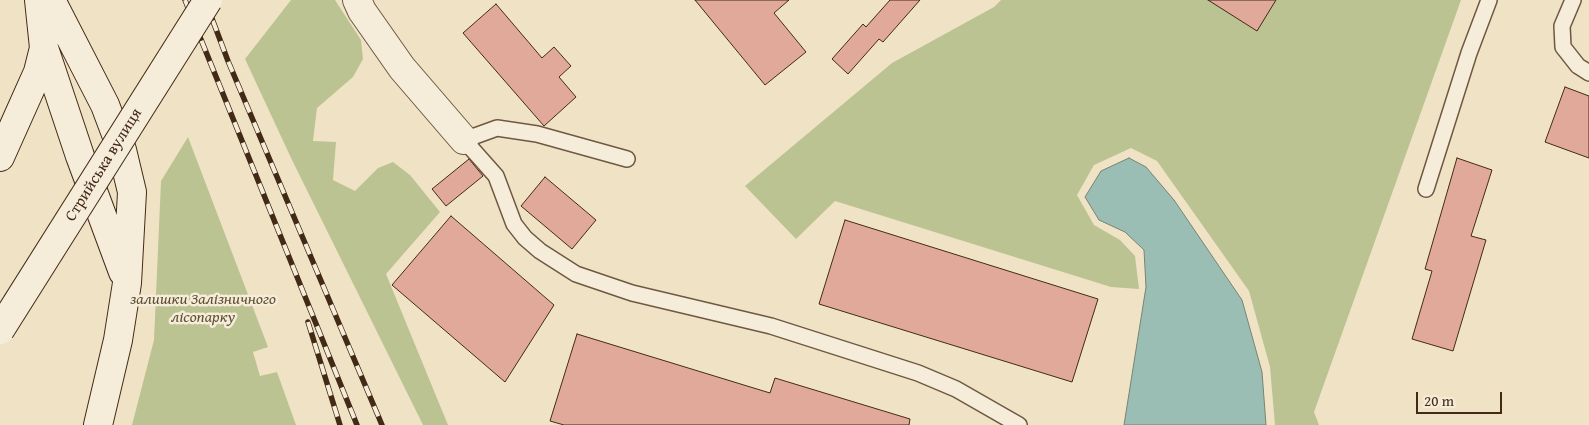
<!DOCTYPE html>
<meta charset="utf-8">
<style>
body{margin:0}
#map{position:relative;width:1589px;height:425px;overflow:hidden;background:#f0e3c5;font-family:"Gentium Book Plus",serif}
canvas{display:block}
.scale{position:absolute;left:1416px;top:392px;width:86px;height:22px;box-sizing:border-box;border:2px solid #422a16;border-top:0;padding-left:6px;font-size:15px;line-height:18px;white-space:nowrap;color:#422a16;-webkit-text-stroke:4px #f5edd9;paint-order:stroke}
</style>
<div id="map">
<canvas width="1589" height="425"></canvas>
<div class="scale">20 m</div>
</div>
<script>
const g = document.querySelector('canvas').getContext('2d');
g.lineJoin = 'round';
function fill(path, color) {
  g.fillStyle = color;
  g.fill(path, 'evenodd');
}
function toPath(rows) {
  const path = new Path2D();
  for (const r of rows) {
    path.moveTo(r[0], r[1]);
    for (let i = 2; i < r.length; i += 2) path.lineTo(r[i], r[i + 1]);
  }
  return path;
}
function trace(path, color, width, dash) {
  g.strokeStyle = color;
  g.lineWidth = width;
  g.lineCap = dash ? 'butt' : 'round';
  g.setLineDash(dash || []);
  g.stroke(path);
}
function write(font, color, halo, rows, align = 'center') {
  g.font = font + ' "Gentium Book Plus",serif';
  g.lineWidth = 5;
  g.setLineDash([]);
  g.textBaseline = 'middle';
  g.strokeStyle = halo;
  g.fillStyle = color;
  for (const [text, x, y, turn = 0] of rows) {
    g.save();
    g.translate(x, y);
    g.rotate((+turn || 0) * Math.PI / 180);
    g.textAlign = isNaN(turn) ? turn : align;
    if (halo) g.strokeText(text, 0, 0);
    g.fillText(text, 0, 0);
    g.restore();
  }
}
const green = toPath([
 [291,0,335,0,361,40,363,59,353,77,317,108,313,141,336,142,333,180,355,191,378,168,393,162,410,175,440,212,386,274,448,425,423,425,292,160,245,59],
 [1001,0,1461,0,1314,412,1319,425,1275,425,1270,367,1249,291,1157,161,1131,148,1094,165,1077,195,1094,225,1120,240,1135,256,1139,289,1111,287,835,201,796,239,745,186,892,63,994,7],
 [188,137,268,347,253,352,260,376,277,372,296,425,132,425,154,340,161,181]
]);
const water = toPath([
 [1129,158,1146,167,1174,200,1242,300,1262,372,1266,425,1124,425,1146,287,1144,250,1125,232,1099,220,1085,197,1101,171,1129,158]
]);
const building = toPath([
 [695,0,789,0,774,13,806,52,765,85,695,0],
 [890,0,920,0,883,42,879,39,848,74,832,59,863,24,866,27,890,0],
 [1208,0,1276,0,1257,31,1208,0],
 [496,4,542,58,554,47,571,66,559,77,576,97,544,126,463,33,496,4],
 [1565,87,1589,96,1589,158,1545,142,1565,87],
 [1457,158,1492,170,1471,236,1486,240,1453,351,1412,339,1432,271,1425,269,1457,158],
 [469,159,483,176,446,206,432,189,469,159],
 [545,177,596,220,572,249,521,206,545,177],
 [451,216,554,305,505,382,392,285,451,216],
 [845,220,1098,299,1072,382,819,304,845,220],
 [577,334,770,393,775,378,910,419,909,425,564,425,550,421,577,334]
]);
const lane = toPath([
 [1573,0,1562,26,1563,47,1578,66,1589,73],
 [627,159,537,134,497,128,464,140,496,176,514,224,525,238,540,251,576,274,632,293,771,326,918,373,956,389,1019,425],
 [1426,189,1469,53,1489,0]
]);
const street = toPath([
 [357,0,362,11,402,68,464,140]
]);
const secondary = toPath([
 [39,0,44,48,80,156,123,272],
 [51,0,105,105,122,150,132,192,127,283,118,340,98,425],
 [0,157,38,72,44,48]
]);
const rail = toPath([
 [185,0,357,425],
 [205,0,228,61,382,425],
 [308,322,340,425]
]);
const secondaryBridge = toPath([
 [0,330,208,0]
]);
const streetNames = [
 ["Стрийська вулиця",104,165,-58]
];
const parkNames = [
 ["залишки Залізничного",203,300],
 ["лісопарку",203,318]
];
fill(green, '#bcc392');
fill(water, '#9abeb3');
trace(water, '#778374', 1);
fill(building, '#e1a99a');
trace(building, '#422a16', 1);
trace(lane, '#6e5842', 18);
trace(street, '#6e5842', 30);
trace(secondary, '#422a16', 30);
trace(lane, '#f5edd9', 15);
trace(street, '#f5edd9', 28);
trace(secondary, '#f5edd9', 28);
trace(rail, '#422a16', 5.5);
trace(rail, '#f5edd9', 4, [11]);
trace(secondaryBridge, '#422a16', 30, []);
trace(secondaryBridge, '#f5edd9', 28);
write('16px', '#422a16', '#f5edd9', streetNames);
write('italic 16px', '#605035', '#f5edd9', parkNames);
</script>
